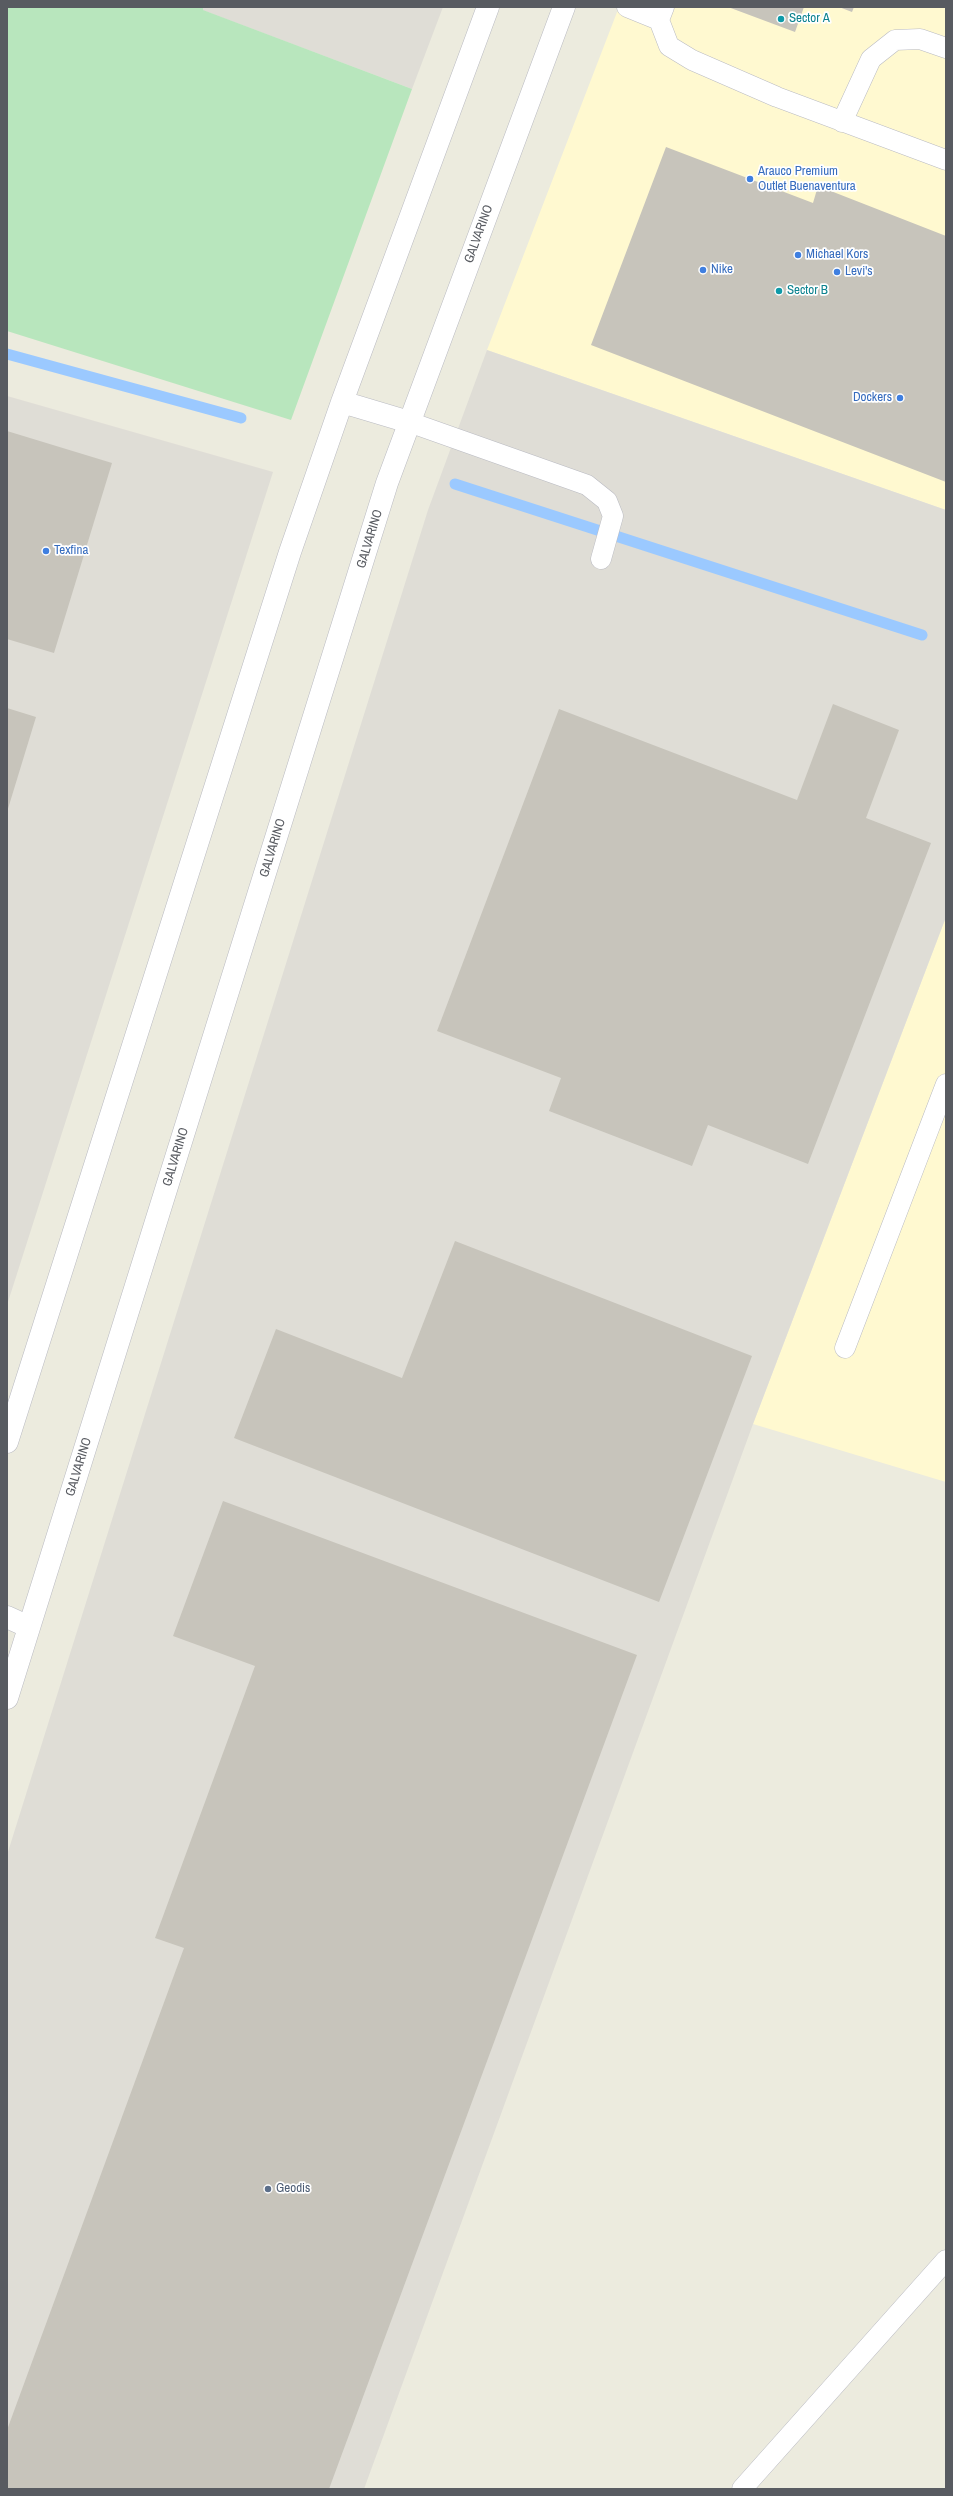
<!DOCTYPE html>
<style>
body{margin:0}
#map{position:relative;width:953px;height:2496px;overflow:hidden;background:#ecebde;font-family:"Archivo Narrow",sans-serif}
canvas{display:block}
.frame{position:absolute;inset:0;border:8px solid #585b61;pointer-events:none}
</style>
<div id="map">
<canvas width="953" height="2496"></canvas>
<div class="frame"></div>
</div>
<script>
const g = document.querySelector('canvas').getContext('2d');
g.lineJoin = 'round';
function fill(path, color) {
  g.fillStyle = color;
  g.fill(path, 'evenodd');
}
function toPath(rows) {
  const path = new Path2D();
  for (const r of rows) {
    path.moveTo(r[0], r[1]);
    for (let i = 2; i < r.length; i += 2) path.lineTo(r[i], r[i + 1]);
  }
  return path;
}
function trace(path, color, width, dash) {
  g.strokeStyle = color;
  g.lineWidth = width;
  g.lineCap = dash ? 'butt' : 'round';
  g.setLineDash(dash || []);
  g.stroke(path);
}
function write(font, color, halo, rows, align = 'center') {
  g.font = font + ' "Archivo Narrow",sans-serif';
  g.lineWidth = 3.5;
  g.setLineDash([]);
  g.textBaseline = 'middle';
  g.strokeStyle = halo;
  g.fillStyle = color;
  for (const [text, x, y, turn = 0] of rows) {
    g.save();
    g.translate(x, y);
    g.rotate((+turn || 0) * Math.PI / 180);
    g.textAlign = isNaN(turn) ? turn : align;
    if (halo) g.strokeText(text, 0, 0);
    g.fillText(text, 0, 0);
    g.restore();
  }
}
const commercial = toPath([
 [619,7,946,7,946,510,487,350],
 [946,917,946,1482,753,1424]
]);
const industrial = toPath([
 [203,7,443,7,412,89,202,10],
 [487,350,946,510,946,917,753,1424,364,2489,7,2489,7,1855,428,510],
 [7,396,273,472,7,1305]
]);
const green = toPath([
 [7,7,203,7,203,10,412,89,291,420,7,331]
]);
const stream = toPath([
 [7,354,241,418],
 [455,484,922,635]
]);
const building = toPath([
 [728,7,804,7,795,32],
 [839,7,854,7,852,12],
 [666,147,813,203,818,186,946,236,946,482,591,345],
 [7,431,112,463,54,653,7,639],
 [833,704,899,730,866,818,931,843,808,1164,708,1125,692,1166,549,1111,561,1078,437,1031,559,709,797,800],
 [7,708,36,717,7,812],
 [455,1241,752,1356,659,1602,234,1438,276,1329,402,1378],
 [223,1501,637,1655,329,2489,7,2489,7,2430,184,1948,155,1938,255,1666,173,1636]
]);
const service = toPath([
 [627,7,659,20],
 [664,7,659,20,669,46,692,60,777,97,946,160],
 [842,122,871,59,895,40,920,39,946,48],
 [409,422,587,485,607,501,613,516,601,559],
 [845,1348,946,1084],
 [742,2489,946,2260]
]);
const minor = toPath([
 [342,402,409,422],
 [7,1442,290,552,342,402,488,7],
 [7,1617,29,1627],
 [7,1698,387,483,564,7]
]);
const markers = [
 [781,19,4,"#0f9aa8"],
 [750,179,4,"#3f7fe0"],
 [798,255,4,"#3f7fe0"],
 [703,270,4,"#3f7fe0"],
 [837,272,4,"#3f7fe0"],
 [779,291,4,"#0f9aa8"],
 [900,398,4,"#3f7fe0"],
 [46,551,4,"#3f7fe0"],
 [268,2189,4,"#5c6f8a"]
];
const cultureNames = [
 ["Sector A",789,19],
 ["Sector B",787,291]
];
const shopNames = [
 ["Arauco Premium",758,172],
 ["Outlet Buenaventura",758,187],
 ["Michael Kors",806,255],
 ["Nike",711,270],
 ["Levi's",845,272],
 ["Dockers",892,398,"right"],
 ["Texfina",54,551]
];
const streetNames = [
 ["GALVARINO",479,234,-70],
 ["GALVARINO",370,539,-73],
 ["GALVARINO",273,848,-73],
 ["GALVARINO",176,1157,-73],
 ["GALVARINO",79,1467,-73]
];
const serviceNames = [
 ["Geodis",276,2189]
];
fill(commercial, '#fff9d0');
fill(industrial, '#dfddd6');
fill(green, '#b8e6bd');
trace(stream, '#9bc9ff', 11);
fill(building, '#c7c4bb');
trace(service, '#babbc2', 21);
trace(minor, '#babbc2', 23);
trace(service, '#fff', 20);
trace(minor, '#fff', 22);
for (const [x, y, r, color] of markers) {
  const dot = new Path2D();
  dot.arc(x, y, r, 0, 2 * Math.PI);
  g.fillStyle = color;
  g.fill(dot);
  trace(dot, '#fff', 1.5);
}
write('13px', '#0d838f', '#fff', cultureNames, 'left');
write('13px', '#366cbe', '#fff', shopNames, 'left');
write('13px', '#585b61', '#fff', streetNames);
write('13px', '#4e5e75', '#fff', serviceNames, 'left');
</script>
